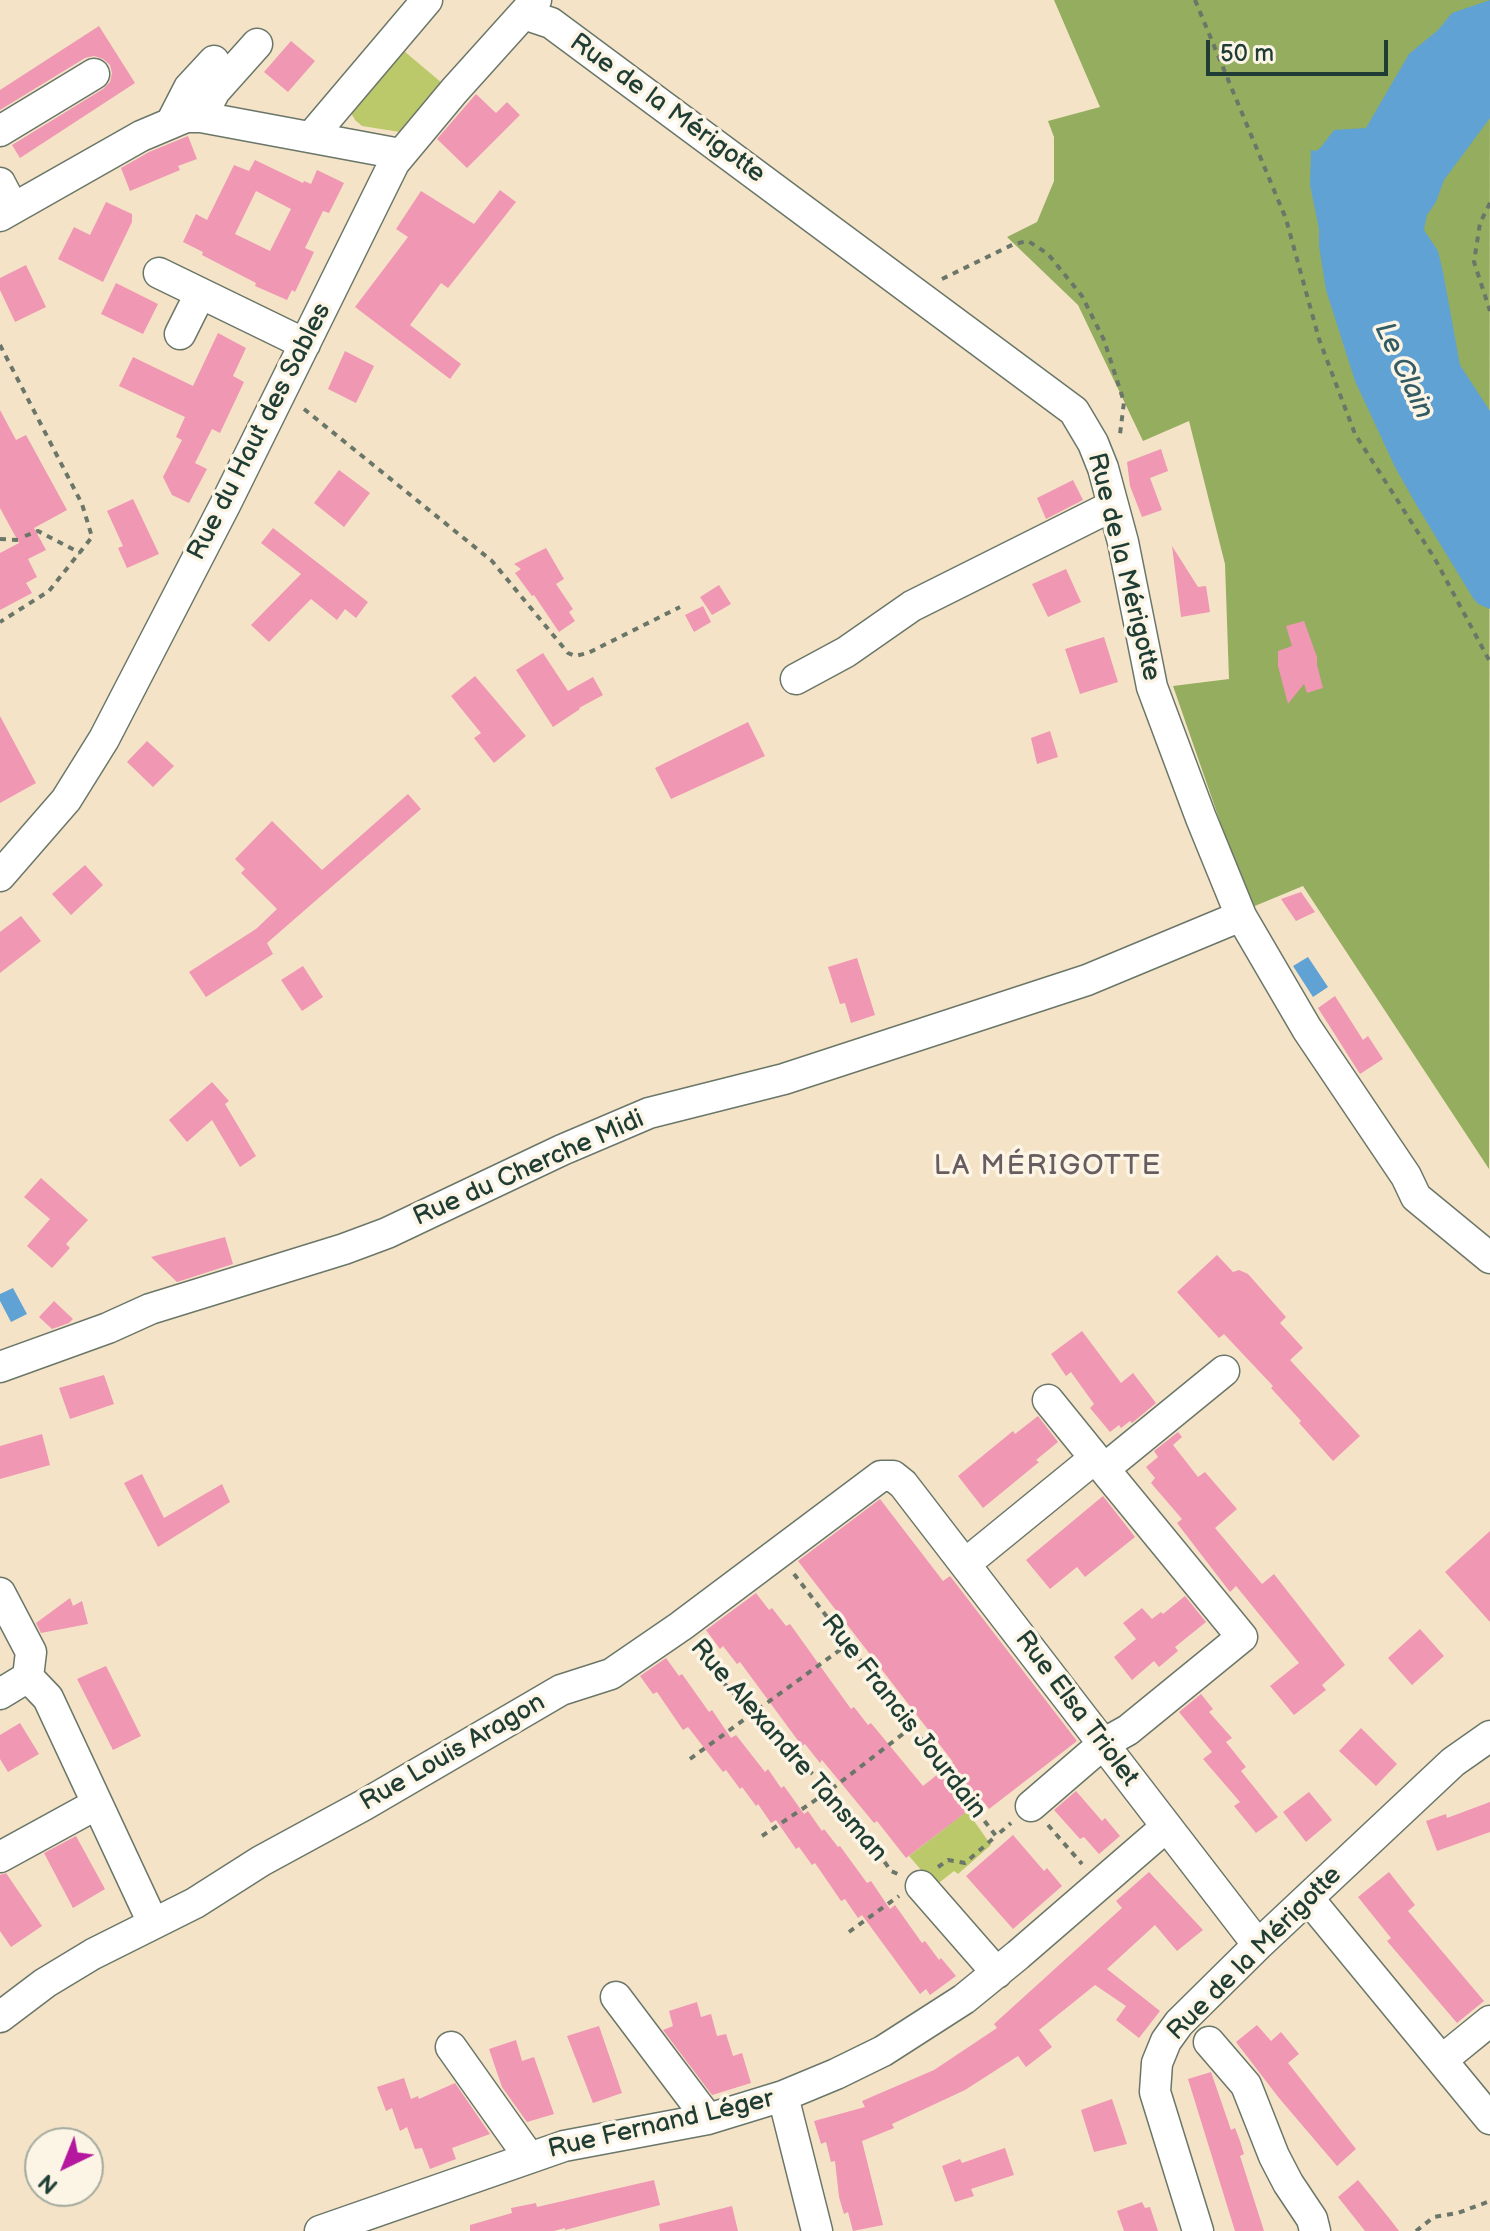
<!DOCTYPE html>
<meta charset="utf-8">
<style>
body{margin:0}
#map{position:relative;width:1490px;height:2231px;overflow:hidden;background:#f5e3c8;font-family:"Balsamiq Sans",sans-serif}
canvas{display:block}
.north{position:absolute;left:24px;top:2127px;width:80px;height:80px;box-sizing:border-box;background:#fcf5e5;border:2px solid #a4ab9e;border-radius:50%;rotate:223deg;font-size:22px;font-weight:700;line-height:32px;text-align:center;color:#1f3d34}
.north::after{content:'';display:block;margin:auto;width:28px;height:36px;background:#b5179e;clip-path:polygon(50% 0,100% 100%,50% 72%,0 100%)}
.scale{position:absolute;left:1206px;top:40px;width:182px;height:36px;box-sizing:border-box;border:4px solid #1f3d34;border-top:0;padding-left:10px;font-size:24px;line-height:28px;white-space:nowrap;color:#1f3d34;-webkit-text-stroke:6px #fcf5e5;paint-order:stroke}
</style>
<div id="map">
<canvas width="1490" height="2231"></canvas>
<div class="north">N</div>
<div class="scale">50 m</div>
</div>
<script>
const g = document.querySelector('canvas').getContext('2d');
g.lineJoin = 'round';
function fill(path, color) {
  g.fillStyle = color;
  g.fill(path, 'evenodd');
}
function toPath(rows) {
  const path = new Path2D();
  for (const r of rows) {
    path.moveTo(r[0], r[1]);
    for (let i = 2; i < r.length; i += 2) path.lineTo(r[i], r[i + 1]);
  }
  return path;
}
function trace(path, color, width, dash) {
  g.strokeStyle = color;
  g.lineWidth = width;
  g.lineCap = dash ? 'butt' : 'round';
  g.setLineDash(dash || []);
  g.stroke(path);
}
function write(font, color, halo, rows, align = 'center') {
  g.font = font + ' "Balsamiq Sans",sans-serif';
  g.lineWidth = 7;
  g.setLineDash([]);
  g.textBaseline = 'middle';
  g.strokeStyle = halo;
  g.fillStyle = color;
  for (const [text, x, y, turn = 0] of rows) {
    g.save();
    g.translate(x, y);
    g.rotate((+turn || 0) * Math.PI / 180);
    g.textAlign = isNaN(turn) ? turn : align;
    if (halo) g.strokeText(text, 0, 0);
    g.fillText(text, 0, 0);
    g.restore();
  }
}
const green = toPath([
 [404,51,442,83,400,132,362,126,355,120,351,113],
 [967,1811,991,1845,958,1874,954,1871,935,1886,909,1856]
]);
const forest = toPath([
 [1054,0,1490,0,1489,1169,1303,886,1250,908,1173,686,1229,679,1225,564,1189,421,1143,441,1078,305,1007,237,1037,222,1054,181,1054,137,1048,121,1100,107]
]);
const water = toPath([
 [1490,0,1490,118,1444,180,1436,202,1427,215,1424,230,1438,251,1443,272,1460,365,1490,411,1490,609,1478,604,1473,598,1417,506,1395,467,1355,381,1326,290,1319,246,1319,229,1310,185,1311,150,1316,151,1321,147,1334,130,1366,128,1409,54,1438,30,1452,13],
 [1308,957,1328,987,1313,997,1293,966],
 [13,1288,27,1314,11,1322,0,1301,0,1294]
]);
const building = toPath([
 [99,26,135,83,20,158,12,145,103,89,110,82,112,73,110,65,103,59,94,56,85,58,0,110,0,90],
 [291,41,315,61,288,92,264,72],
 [476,94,496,113,507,102,520,115,467,168,437,139],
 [188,136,197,159,178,166,180,170,130,191,121,168,149,152],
 [255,160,303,183,304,181,311,184,317,170,344,183,329,213,323,211,305,248,314,252,295,292,292,290,287,300,255,286,256,283,202,255,203,252,183,242,196,214,207,220,234,165,249,171],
 [256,191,291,209,270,251,235,234],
 [500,190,516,202,448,288,441,283,410,325,461,364,450,379,355,307,408,237,396,229,421,191,474,224],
 [106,202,132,214,132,222,103,282,58,259,74,227,90,235],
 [26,265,46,307,15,322,0,290,0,278],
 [116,283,158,304,143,334,101,314],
 [218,333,246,348,233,376,244,382,220,433,212,429,195,463,207,469,189,503,172,495,163,477,182,440,176,437,185,417,119,386,133,357,193,386],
 [345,351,374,366,356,403,328,389],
 [0,410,16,440,26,435,67,510,34,528,46,550,28,559,37,577,26,583,32,593,0,610,0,553,19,543,0,508],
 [1161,449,1168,471,1150,478,1162,510,1142,517,1130,486,1127,462],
 [339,470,370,493,344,527,314,503],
 [1073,480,1083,500,1046,519,1037,498],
 [133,499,159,554,127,568,118,548,123,546,107,511],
 [273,528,368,602,356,618,345,609,337,620,311,599,269,642,251,625,301,574,261,543],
 [1172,546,1198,587,1206,586,1210,612,1181,617],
 [546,548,564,579,556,584,573,609,569,612,575,621,559,632,534,595,532,596,515,573,521,569,514,564],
 [1066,569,1081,602,1048,617,1032,584],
 [719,585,731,604,712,615,700,597],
 [703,606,711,622,694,632,685,615],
 [1304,621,1317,657,1317,665,1323,688,1307,693,1304,684,1288,704,1278,666,1278,651,1292,646,1286,626],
 [1104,637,1118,682,1080,694,1065,649],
 [543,653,568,691,593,677,603,695,579,708,580,709,553,727,516,670],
 [475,676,526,736,494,763,474,738,481,733,451,696],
 [0,716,36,783,0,803],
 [748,722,765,756,671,799,655,768],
 [1050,731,1058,757,1037,764,1031,738],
 [147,741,174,766,153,787,127,762],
 [408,794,421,809,267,943,273,954,206,997,189,972,256,929,277,909,241,873,245,869,235,859,272,821,322,870],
 [85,865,103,885,71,915,52,894],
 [1301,892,1315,912,1296,921,1281,899],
 [21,916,41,941,0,973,0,932],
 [857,958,875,1015,851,1023,845,1003,840,1004,828,967],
 [303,966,323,997,302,1011,281,980],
 [1335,996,1363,1040,1368,1036,1383,1059,1360,1074,1318,1008],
 [212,1082,229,1101,225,1104,256,1156,240,1167,212,1120,187,1142,169,1120],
 [41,1178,88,1220,66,1244,70,1248,52,1268,27,1246,50,1219,24,1197],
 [225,1237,233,1264,177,1282,151,1257],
 [1217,1255,1233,1272,1239,1270,1248,1274,1286,1317,1280,1323,1303,1348,1290,1360,1360,1436,1333,1461,1299,1423,1301,1421,1271,1388,1273,1386,1224,1334,1219,1338,1177,1292],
 [54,1301,73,1319,69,1323,52,1329,39,1317],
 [1082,1331,1121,1383,1133,1373,1156,1403,1132,1423,1130,1421,1121,1428,1119,1425,1110,1432,1090,1408,1094,1404,1071,1372,1066,1376,1051,1354],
 [104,1375,114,1404,70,1419,59,1388],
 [1038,1416,1058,1442,1036,1460,1039,1462,983,1508,958,1476,1013,1431,1015,1434],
 [1178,1432,1182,1437,1173,1445,1198,1477,1205,1472,1237,1509,1215,1528,1262,1584,1274,1574,1345,1665,1322,1685,1326,1690,1294,1715,1270,1686,1299,1663,1236,1586,1230,1592,1177,1523,1182,1519,1151,1483,1155,1478,1146,1467,1158,1457,1154,1451],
 [42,1434,50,1465,0,1479,0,1446],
 [142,1474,164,1518,222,1484,230,1502,158,1547,124,1483],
 [1103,1496,1135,1537,1085,1577,1077,1567,1050,1589,1026,1560],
 [880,1499,943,1581,950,1576,1077,1741,989,1809,982,1800,906,1858,877,1821,874,1823,822,1760,820,1763,805,1744,802,1746,740,1662,737,1664,723,1646,720,1649,706,1630,756,1593,769,1610,772,1608,786,1626,790,1624,851,1709,854,1707,868,1725,871,1723,923,1786,953,1762,798,1561],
 [1490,1531,1490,1622,1445,1572],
 [1185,1596,1206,1622,1175,1647,1178,1651,1159,1667,1154,1661,1132,1680,1114,1657,1136,1639,1123,1623,1142,1608,1152,1619,1161,1612,1163,1614],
 [70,1598,73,1606,82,1601,88,1624,41,1633,36,1623],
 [1420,1629,1444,1656,1412,1685,1388,1658],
 [666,1658,679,1676,682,1674,709,1712,712,1710,731,1738,736,1735,765,1772,768,1769,781,1788,784,1786,804,1814,808,1811,822,1831,824,1829,838,1847,840,1846,867,1883,871,1881,890,1909,895,1905,922,1943,925,1941,939,1960,941,1958,956,1976,930,1995,926,1989,920,1994,862,1915,858,1918,845,1899,841,1901,815,1863,812,1865,799,1847,796,1849,776,1820,771,1823,758,1804,756,1806,742,1787,740,1789,726,1770,723,1772,688,1727,683,1730,657,1692,653,1694,640,1676],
 [106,1666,141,1736,113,1750,77,1679],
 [1201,1694,1213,1709,1209,1712,1232,1738,1226,1742,1246,1767,1241,1771,1278,1817,1256,1833,1234,1806,1240,1802,1203,1759,1212,1752,1179,1712],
 [20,1723,39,1754,8,1772,0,1759,0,1735],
 [1361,1728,1397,1764,1376,1786,1339,1751],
 [1076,1791,1102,1821,1105,1818,1120,1836,1099,1854,1084,1837,1080,1839,1054,1810],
 [1309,1792,1332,1820,1306,1842,1283,1812],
 [1490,1802,1490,1832,1437,1851,1426,1821,1446,1814,1447,1818],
 [1013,1835,1044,1871,1047,1868,1062,1886,1013,1929,966,1876],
 [76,1836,105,1889,73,1908,44,1853],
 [1149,1872,1203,1930,1177,1951,1155,1925,1107,1969,1160,2011,1139,2038,1116,2020,1126,2006,1095,1985,1039,2030,1052,2047,1026,2067,1018,2056,965,2090,892,2124,894,2128,862,2141,883,2225,853,2231,848,2212,844,2214,839,2197,835,2161,831,2162,826,2142,821,2144,814,2121,865,2107,862,2101,934,2070,997,2028,994,2024,1122,1908,1116,1901],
 [1389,1872,1415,1905,1408,1911,1484,2001,1457,2023,1387,1941,1391,1938,1358,1897],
 [6,1873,42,1926,11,1947,0,1931,0,1875],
 [697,2002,701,2017,711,2014,717,2036,726,2034,733,2056,742,2053,751,2083,712,2095,663,2030,673,2026,669,2011],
 [1257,2025,1271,2041,1281,2032,1299,2054,1288,2063,1356,2149,1337,2166,1279,2098,1236,2042],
 [599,2026,622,2093,593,2103,567,2036],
 [516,2040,522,2061,534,2057,554,2114,527,2122,502,2087,489,2049],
 [1211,2072,1231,2130,1235,2128,1240,2141,1244,2154,1240,2156,1264,2231,1235,2231,1230,2215,1188,2079],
 [404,2078,411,2099,418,2096,419,2099,455,2083,490,2134,452,2148,456,2159,430,2169,422,2148,415,2149,407,2127,400,2131,392,2108,386,2111,377,2087],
 [1112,2099,1127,2144,1094,2152,1081,2110],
 [1005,2148,1014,2175,971,2189,974,2196,955,2202,942,2166,960,2159,962,2163],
 [654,2180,660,2205,565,2230,565,2228,554,2231,470,2231,470,2225,512,2213,511,2208,536,2203,537,2207],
 [1358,2180,1389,2218,1399,2231,1365,2231,1338,2197],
 [1142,2202,1145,2208,1150,2207,1158,2231,1124,2231,1117,2211],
 [732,2206,738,2231,660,2231,659,2224]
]);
const path = toPath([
 [1195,0,1286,219,1319,339,1355,434,1435,559,1490,662],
 [1490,203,1480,223,1474,262,1490,311],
 [942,279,1014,244,1028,241,1048,254,1082,296,1104,340,1124,402,1120,434],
 [0,345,82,504,92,537,49,591,0,622],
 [304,409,492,561,568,653,575,656,588,653,680,607],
 [25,536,38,531,80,553],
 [0,539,18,540],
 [794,1574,996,1836,1011,1823],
 [695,1646,717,1676,829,1791,855,1820,891,1871,898,1874],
 [690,1759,848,1644],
 [1048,1825,1082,1864],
 [762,1836,829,1791,912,1727],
 [938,1867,948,1860,965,1863,996,1836],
 [849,1932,899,1896],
 [1416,2231,1434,2217,1458,2213,1490,2201]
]);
const minor = toPath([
 [524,14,551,23,1074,411,1093,443,1103,468,1123,542,1152,687,1201,818,1241,916,1307,1029,1406,1176,1416,1197,1490,1258],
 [201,117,215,91,257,44],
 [172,121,189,88,214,61],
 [0,131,94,74],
 [311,137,427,0],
 [0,183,13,208],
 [0,216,141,136,186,117,201,117,400,154],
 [159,273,305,344],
 [180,334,200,294],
 [796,679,846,652,912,606,1112,506],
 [0,876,66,800,104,739,226,503,394,163,454,91,536,0],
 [0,1367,108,1328,150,1309,344,1249,387,1233,562,1150,649,1113,784,1079,1087,980,1241,916],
 [1048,1400,1095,1458],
 [1104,1469,1224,1371],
 [965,1564,1095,1458,1242,1637,1128,1730,1103,1744,1031,1806],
 [0,1593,31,1652,28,1677,48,1698,153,1923],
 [0,1694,28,1677],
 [0,1857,97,1804],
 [921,1886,997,1973],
 [1308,1898,1490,2119],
 [616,1997,708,2119],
 [0,2017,45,1983,93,1954,195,1903,261,1861,364,1805,561,1690,611,1674,681,1626,881,1476,893,1476,903,1484,1258,1945],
 [1209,2042,1246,2085,1274,2156,1288,2183,1312,2219,1315,2231],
 [451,2047,529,2157],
 [1442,2060,1490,2021],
 [783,2096,817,2231],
 [320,2231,564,2146,708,2119,783,2096,836,2074,883,2051,964,1999,1018,1955,1166,1827],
 [1198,2231,1155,2092,1157,2063,1166,2041,1179,2023,1258,1945,1453,1762,1490,1736]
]);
const streetNames = [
 ["Rue de la Mérigotte",667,109,36],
 ["Rue du Haut des Sables",260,432,-63],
 ["Rue de la Mérigotte",1123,567,76],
 ["Rue du Cherche Midi",529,1169,-24],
 ["Rue Elsa Triolet",1076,1709,53],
 ["Rue Francis Jourdain",903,1717,52],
 ["Rue Alexandre Tansman",788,1751,49],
 ["Rue Louis Aragon",453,1753,-30],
 ["Rue de la Mérigotte",1255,1954,-45],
 ["Rue Fernand Léger",661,2125,-13]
];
const waterNames = [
 ["Le Clain",1403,371,65]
];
const neighbourhoodNames = [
 ["LA MÉRIGOTTE",1048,1167]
];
fill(green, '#bbc96b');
fill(forest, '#94ad5f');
fill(water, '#61a2d4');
fill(building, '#ef97b3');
trace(minor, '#6a7768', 33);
trace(path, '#6a7768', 4, [6, 6]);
trace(minor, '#fff', 30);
write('26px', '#1f3d34', '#fcf5e5', streetNames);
write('italic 28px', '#335b64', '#fcf5e5', waterNames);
g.letterSpacing = '2px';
write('28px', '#685c60', '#fcf5e5', neighbourhoodNames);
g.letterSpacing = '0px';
</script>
